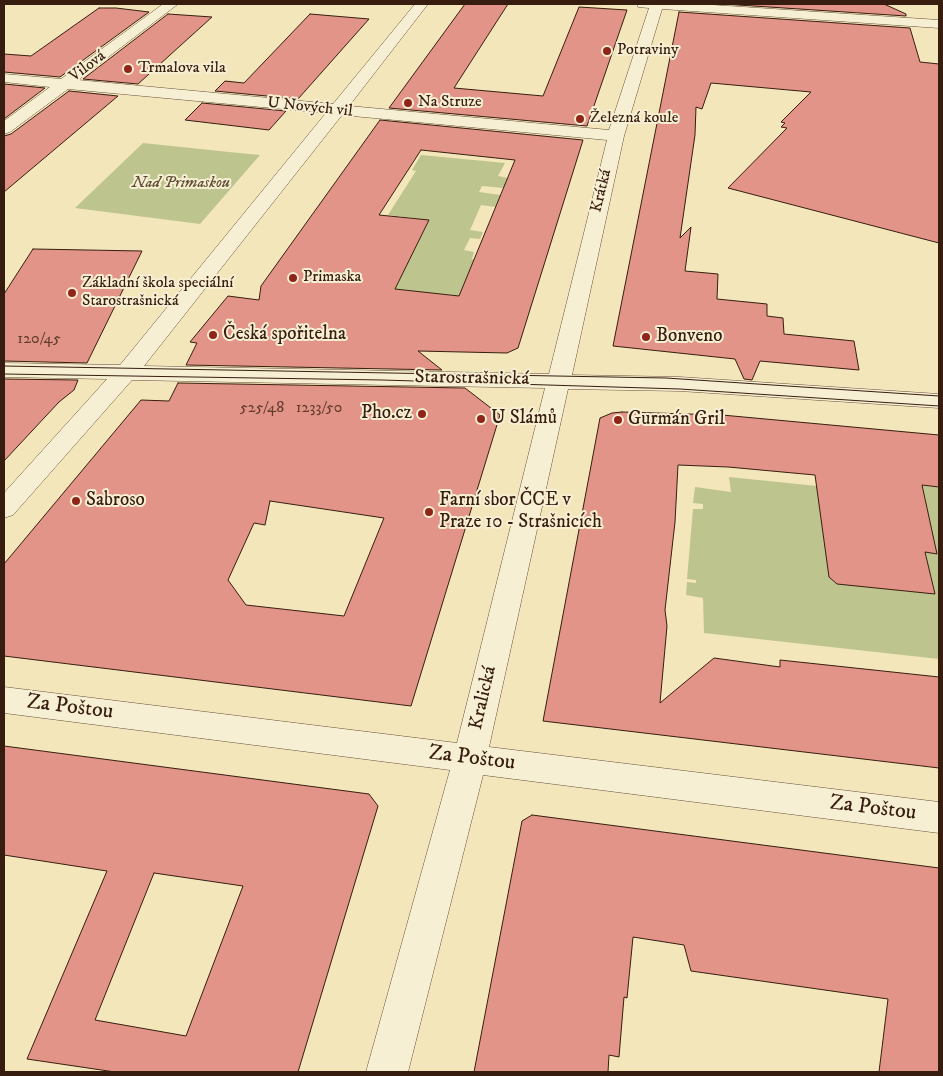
<!DOCTYPE html>
<meta charset="utf-8">
<style>
body{margin:0}
#map{position:relative;width:943px;height:1076px;overflow:hidden;background:#f3e6bb;font-family:"IM FELL DW Pica",serif}
canvas{display:block}
.frame{position:absolute;inset:0;border:5px solid #371d0f;pointer-events:none}
</style>
<div id="map">
<canvas width="943" height="1076"></canvas>
<div class="frame"></div>
</div>
<script>
const g = document.querySelector('canvas').getContext('2d');
g.lineJoin = 'round';
function fill(path, color) {
  g.fillStyle = color;
  g.fill(path, 'evenodd');
}
function toPath(rows) {
  const path = new Path2D();
  for (const r of rows) {
    path.moveTo(r[0], r[1]);
    for (let i = 2; i < r.length; i += 2) path.lineTo(r[i], r[i + 1]);
  }
  return path;
}
function trace(path, color, width, dash) {
  g.strokeStyle = color;
  g.lineWidth = width;
  g.lineCap = dash ? 'butt' : 'round';
  g.setLineDash(dash || []);
  g.stroke(path);
}
function write(font, color, halo, rows, align = 'center') {
  g.font = font + ' "IM FELL DW Pica",serif';
  g.lineWidth = 4;
  g.setLineDash([]);
  g.textBaseline = 'middle';
  g.strokeStyle = halo;
  g.fillStyle = color;
  for (const [text, x, y, turn = 0] of rows) {
    g.save();
    g.translate(x, y);
    g.rotate((+turn || 0) * Math.PI / 180);
    g.textAlign = isNaN(turn) ? turn : align;
    if (halo) g.strokeText(text, 0, 0);
    g.fillText(text, 0, 0);
    g.restore();
  }
}
const green = toPath([
 [143,143,229,152,260,155,200,224,75,208],
 [421,155,505,163,498,176,508,178,504,188,482,186,479,192,501,195,496,207,481,205,470,230,483,232,480,239,470,238,464,250,474,252,472,259,475,259,459,296,395,289,429,220,388,215,416,171,412,170],
 [729,477,817,486,829,577,837,584,927,593,933,587,910,484,939,487,939,659,704,633,703,598,686,595,687,582,696,583,696,580,687,579,693,509,703,509,703,504,693,503,695,487,731,492]
]);
const building = toPath([
 [465,4,508,4,454,88,543,96,579,7,627,10,587,126,389,108,465,4],
 [723,4,884,4,906,14,906,16,723,4],
 [99,8,116,8,149,12,60,77,4,72,4,54,31,56,99,8],
 [679,12,910,28,920,62,939,64,939,243,728,188,787,128,781,127,785,123,781,122,811,92,711,83,702,109,696,107,695,135,680,238,691,227,685,271,718,274,717,299,767,304,767,316,783,318,784,334,854,341,859,370,760,361,752,380,744,379,735,359,613,346,679,12],
 [168,14,212,17,138,84,83,79,168,14],
 [310,14,369,19,298,99,215,91,225,81,244,83,310,14],
 [4,84,45,88,4,119,4,84],
 [69,91,118,96,4,192,4,136,11,134,69,91],
 [202,103,286,111,269,130,185,120,202,103],
 [380,120,583,140,518,348,507,353,418,351,442,370,186,365,197,343,190,342,228,296,259,300,261,286,380,120],
 [421,150,515,160,459,296,395,289,429,220,379,215,421,150],
 [33,249,142,251,87,363,4,361,4,294,33,249],
 [4,379,78,380,74,390,59,402,4,461,4,379],
 [178,383,465,388,500,415,411,706,4,656,4,564,141,400,169,401,178,383],
 [270,501,384,518,344,616,246,605,228,580,254,523,265,525,270,501],
 [622,412,722,415,939,435,939,487,922,485,937,554,925,552,935,594,837,584,829,577,815,475,728,467,678,465,675,522,665,610,667,626,660,703,714,658,780,667,780,660,939,677,939,768,543,721,600,418,612,413,622,412],
 [4,746,369,794,378,806,298,1072,115,1072,27,1059,107,871,4,855,4,746],
 [154,873,243,886,186,1036,95,1020,154,873],
 [532,815,939,868,939,1072,879,1072,888,999,691,971,684,945,633,937,627,998,624,997,619,1057,609,1055,608,1072,474,1072,522,821,532,815]
]);
const minor = toPath([
 [163,4,178,4,78,80,333,104,415,4,428,4,349,106,609,130,649,8,638,7,637,4,698,4,939,20,939,28,662,9,624,136,572,375,680,377,939,394,939,408,680,391,568,389,489,747,939,802,939,833,483,775,408,1072,366,1072,450,770,4,713,4,687,457,743,545,388,132,380,13,515,4,518,4,493,107,379,4,377,4,363,120,365,326,113,68,89,10,132,4,134,4,121,50,87,4,82,4,74,61,79,163,4],
 [342,115,607,140,549,374,144,366,342,115]
]);
const tram = toPath([
 [4,366,666,378,939,396],
 [4,374,382,380,680,389,939,406]
]);
const markers = [
 [607,51,5,"#8f2418"],
 [128,69,5,"#8f2418"],
 [408,103,5,"#8f2418"],
 [580,119,5,"#8f2418"],
 [293,278,5,"#8f2418"],
 [72,293,5,"#8f2418"],
 [213,335,5,"#8f2418"],
 [646,337,5,"#8f2418"],
 [422,414,5,"#8f2418"],
 [481,419,5,"#8f2418"],
 [618,420,5,"#8f2418"],
 [76,501,5,"#8f2418"],
 [429,512,5,"#8f2418"]
];
const farPoinames = [
 ["Potraviny",617,51],
 ["Trmalova vila",138,69],
 ["Na Struze",418,103],
 ["Železná koule",590,119],
 ["Primaska",303,278],
 ["Základní škola speciální",82,284],
 ["Starostrašnická",82,302]
];
const farStreetnames = [
 ["Vilová",88,67,-37],
 ["U Nových vil",310,108,6],
 ["Krátká",602,191,-76]
];
const farParknames = [
 ["Nad Primaskou",181,184]
];
const numberNames = [
 ["120/45",39,340],
 ["525/48",262,409],
 ["1233/50",319,409]
];
const poiNames = [
 ["Česká spořitelna",223,335],
 ["Bonveno",656,337],
 ["Pho.cz",412,414,"right"],
 ["U Slámů",491,419],
 ["Gurmán Gril",628,420],
 ["Sabroso",86,501],
 ["Farní sbor ČCE v",439,501],
 ["Praze 10 - Strašnicích",439,523]
];
const streetNames = [
 ["Starostrašnická",472,379,1],
 ["Kralická",484,698,-77]
];
const nearStreetnames = [
 ["Za Poštou",70,708,7],
 ["Za Poštou",472,759,7],
 ["Za Poštou",873,809,7]
];
fill(green, '#bec48e');
fill(building, '#e19487');
trace(building, '#371d0f', 1);
trace(minor, '#664f3a', 1);
fill(minor, '#f7efd3');
trace(tram, '#371d0f', 1);
for (const [x, y, r, color] of markers) {
  const dot = new Path2D();
  dot.arc(x, y, r, 0, 2 * Math.PI);
  g.fillStyle = color;
  g.fill(dot);
  trace(dot, '#f7efd3', 2);
}
write('16px', '#371d0f', '#f7efd3', farPoinames, 'left');
write('16px', '#371d0f', '#f7efd3', farStreetnames);
write('italic 16px', '#604f35', '#f7efd3', farParknames);
write('16px', '#623b2d', null, numberNames);
write('19px', '#371d0f', '#f7efd3', poiNames, 'left');
write('19px', '#371d0f', '#f7efd3', streetNames);
write('22px', '#371d0f', '#f7efd3', nearStreetnames);
</script>
